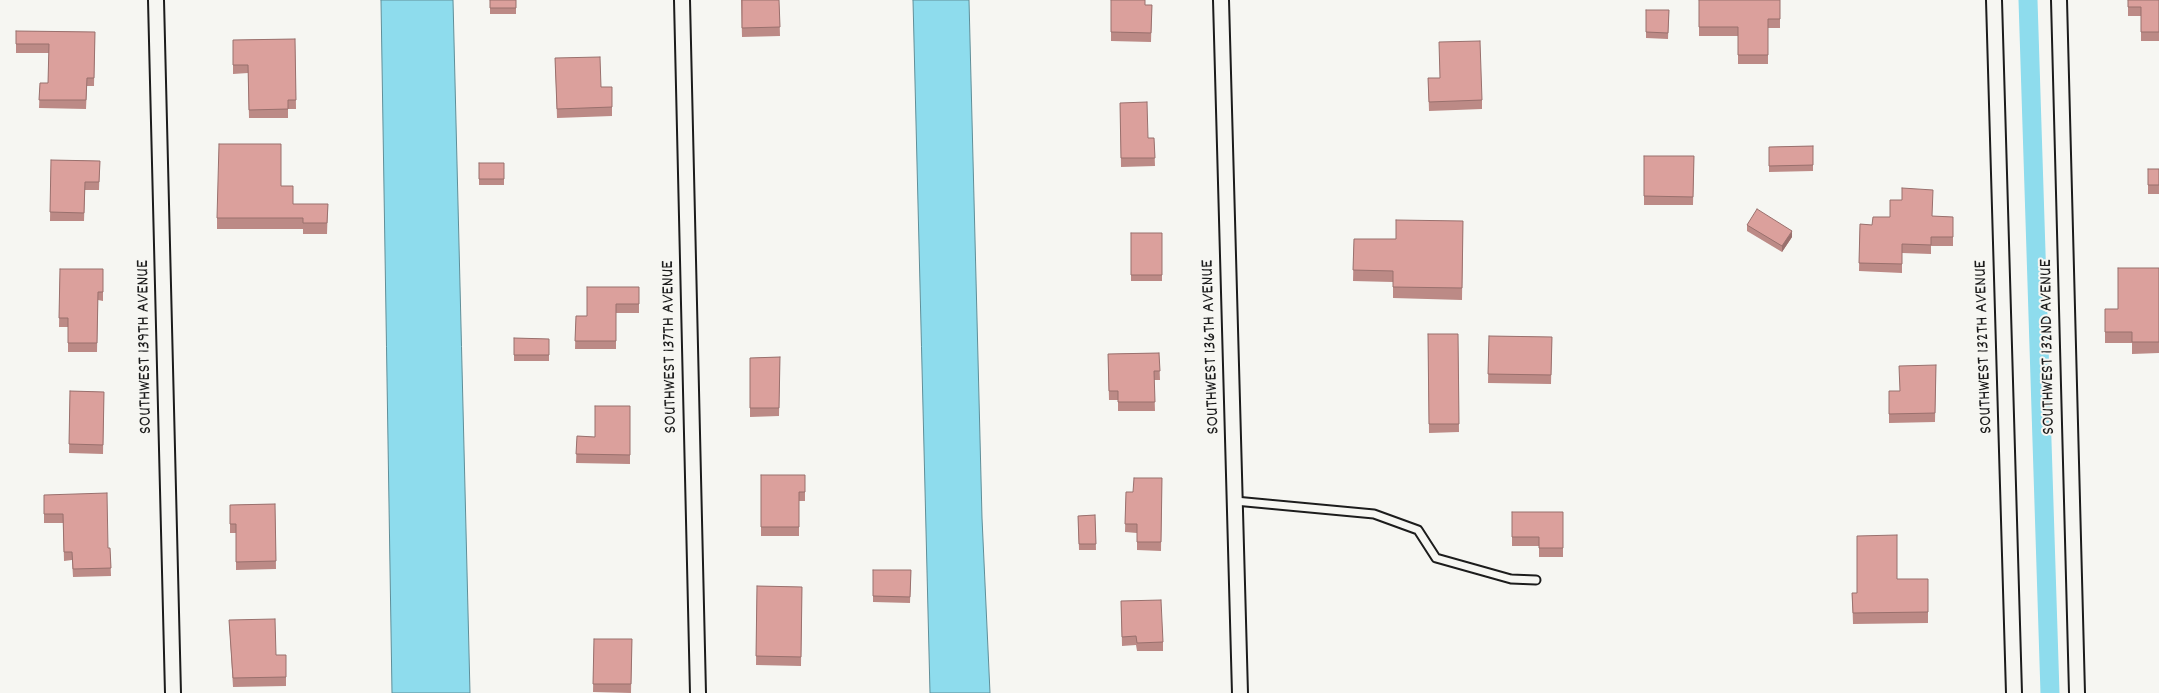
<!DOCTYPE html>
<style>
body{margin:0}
canvas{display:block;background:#f6f6f2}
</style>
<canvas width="2159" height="693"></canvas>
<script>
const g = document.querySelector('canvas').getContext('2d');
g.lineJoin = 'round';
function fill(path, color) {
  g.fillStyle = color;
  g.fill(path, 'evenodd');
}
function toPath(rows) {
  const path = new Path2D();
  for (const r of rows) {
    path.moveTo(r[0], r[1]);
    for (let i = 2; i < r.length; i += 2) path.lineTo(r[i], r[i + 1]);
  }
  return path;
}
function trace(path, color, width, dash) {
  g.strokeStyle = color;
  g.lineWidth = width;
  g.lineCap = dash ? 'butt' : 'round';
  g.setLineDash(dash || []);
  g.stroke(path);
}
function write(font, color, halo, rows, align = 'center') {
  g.font = font + ' Dekko,sans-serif';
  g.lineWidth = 4;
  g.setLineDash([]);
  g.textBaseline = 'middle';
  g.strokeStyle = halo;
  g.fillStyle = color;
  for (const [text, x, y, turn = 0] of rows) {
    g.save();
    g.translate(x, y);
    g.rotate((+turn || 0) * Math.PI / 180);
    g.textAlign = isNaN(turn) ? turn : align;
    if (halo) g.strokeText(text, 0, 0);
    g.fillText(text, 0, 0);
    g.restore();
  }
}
const water = toPath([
 [381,0,453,0,470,693,392,693,381,0],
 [913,0,969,0,982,518,990,693,930,693,913,0]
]);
const canal = toPath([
 [2028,0,2050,693]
]);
const service = toPath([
 [1235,501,1374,514,1418,530,1436,558,1511,579,1536,580]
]);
const minor = toPath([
 [156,0,173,693],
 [682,0,698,693],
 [1221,0,1240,693],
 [1994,0,2014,693],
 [2059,0,2077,693]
]);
const wall = toPath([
 [490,0,516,0,516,14,490,14],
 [741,0,779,0,780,36,742,37],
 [1111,0,1145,5,1152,5,1151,42,1111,41],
 [1699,0,1780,0,1780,28,1768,28,1768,64,1738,64,1738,36,1699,36],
 [2128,0,2159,0,2159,41,2141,41,2141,16,2128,16],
 [1646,10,1669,10,1668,39,1646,38],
 [16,31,95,32,94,86,87,86,86,109,39,108,40,83,48,83,49,53,16,53],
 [295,39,296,109,288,109,288,118,249,118,248,73,233,74,233,40],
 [555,58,601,87,612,87,612,116,557,118],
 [1428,78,1482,100,1482,109,1429,111],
 [1120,103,1148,138,1154,138,1155,166,1121,167],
 [1813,146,1813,171,1769,172,1769,147],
 [1644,156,1694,156,1693,205,1644,205],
 [51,160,100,161,99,190,85,190,84,221,50,221],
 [479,163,504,163,504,185,479,185],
 [2148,169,2159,169,2159,194,2148,194],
 [281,186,293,204,328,204,327,234,303,234,303,229,217,229,217,218],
 [1932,216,1953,217,1953,246,1931,246,1931,254,1902,253,1902,273,1859,271,1860,224,1872,225,1890,217],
 [1463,221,1462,300,1393,298,1393,282,1353,281,1354,239,1396,239],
 [1747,225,1792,237,1782,252,1747,231],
 [1131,233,1162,233,1162,281,1131,281],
 [2159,268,2159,353,2132,354,2132,343,2105,343,2105,309,2118,309],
 [60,269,103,269,103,301,98,300,97,352,68,352,68,327,59,327],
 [639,287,639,313,616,313,616,349,575,349,576,316,587,316],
 [1428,334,1458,334,1459,432,1429,433],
 [1489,336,1552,337,1551,384,1488,383],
 [514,338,549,339,549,361,514,361],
 [1159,353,1160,380,1154,380,1155,411,1118,411,1118,400,1109,400,1108,354],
 [780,357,779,416,750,417,750,358],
 [1936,365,1935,422,1889,423,1889,391,1900,391],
 [70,391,104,392,103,454,69,453],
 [630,406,630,464,576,463,577,436,595,437],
 [761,475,805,475,805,501,799,501,799,536,761,536],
 [1162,478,1161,551,1137,550,1137,533,1125,532,1126,492,1133,492],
 [44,495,108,548,110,548,111,576,73,577,72,560,64,561,63,523,44,523],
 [275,504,276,569,236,570,236,533,230,533,230,505],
 [1512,512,1563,512,1563,557,1539,557,1539,546,1512,546],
 [1095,515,1096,550,1079,550,1078,516],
 [873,570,911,570,910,603,873,602],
 [1897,579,1928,579,1928,623,1853,624,1852,593,1857,593],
 [757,586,802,587,801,666,756,665],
 [1121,601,1163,642,1163,651,1137,651,1136,645,1122,646],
 [229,620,276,655,286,655,286,686,233,687],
 [594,639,632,639,631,693,593,692]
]);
const shadedWall = toPath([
 [1792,231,1792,237,1782,252,1782,246]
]);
const building = toPath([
 [490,0,516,0,516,8,490,8,490,0],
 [742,0,779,0,780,27,742,28,742,0],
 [1111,0,1145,0,1145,5,1152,5,1151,33,1111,32,1111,0],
 [1699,0,1780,0,1780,19,1768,19,1768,55,1738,55,1738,27,1699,27,1699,0],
 [2128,0,2159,0,2159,32,2141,32,2141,7,2128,7,2128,0],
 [1646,10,1669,10,1668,33,1646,32,1646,10],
 [16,31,95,32,94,78,87,78,86,100,39,100,40,83,48,83,49,44,16,44,16,31],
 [295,39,296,100,288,100,288,109,249,110,248,65,233,65,233,40,295,39],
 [1480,41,1482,100,1429,102,1428,78,1440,78,1439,42,1480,41],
 [600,57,601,87,612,87,612,107,557,109,555,58,600,57],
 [1147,102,1148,138,1154,138,1155,158,1121,158,1120,103,1147,102],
 [219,144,281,144,281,186,293,186,293,204,328,204,327,223,303,223,303,218,217,218,219,144],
 [1813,146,1813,165,1769,166,1769,147,1813,146],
 [1644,156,1694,156,1693,197,1644,196,1644,156],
 [51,160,100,161,99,182,85,182,84,213,50,212,51,160],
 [479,163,504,163,504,179,479,179,479,163],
 [2148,169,2159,169,2159,185,2148,185,2148,169],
 [1902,188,1933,190,1932,216,1953,217,1953,237,1931,237,1931,245,1902,244,1902,264,1859,263,1860,224,1872,225,1873,217,1890,217,1890,200,1902,200,1902,188],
 [1757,209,1792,231,1782,246,1747,225,1757,209],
 [1396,220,1463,221,1462,288,1393,287,1393,271,1353,270,1354,239,1396,239,1396,220],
 [1131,233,1162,233,1162,275,1131,275,1131,233],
 [2118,268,2159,268,2159,342,2132,342,2132,332,2105,332,2105,309,2118,309,2118,268],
 [60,269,103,269,103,292,98,292,97,343,68,343,68,318,59,318,60,269],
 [587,287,639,287,639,304,616,304,616,341,575,341,576,316,587,316,587,287],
 [1428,334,1458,334,1459,424,1429,424,1428,334],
 [1489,336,1552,337,1551,375,1488,374,1489,336],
 [514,338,549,339,549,355,514,355,514,338],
 [1159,353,1160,371,1154,371,1155,402,1118,402,1118,391,1109,391,1108,354,1159,353],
 [780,357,779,408,750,408,750,358,780,357],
 [1936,365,1935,413,1889,414,1889,391,1900,391,1899,366,1936,365],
 [70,391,104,392,103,445,69,444,70,391],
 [595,406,630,406,630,455,576,454,577,436,595,437,595,406],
 [761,475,805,475,805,492,799,492,799,527,761,527,761,475],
 [1134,478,1162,478,1161,542,1137,542,1137,524,1125,524,1126,492,1133,492,1134,478],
 [107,493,108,548,110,548,111,568,73,569,72,552,64,552,63,514,44,514,44,495,107,493],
 [275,504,276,561,236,562,236,524,230,524,230,505,275,504],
 [1512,512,1563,512,1563,548,1539,548,1539,537,1512,537,1512,512],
 [1095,515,1096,544,1079,544,1078,516,1095,515],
 [1897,535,1897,579,1928,579,1928,612,1853,613,1852,593,1857,593,1857,536,1897,535],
 [873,570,911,570,910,597,873,596,873,570],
 [757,586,802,587,801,657,756,656,757,586],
 [1161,600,1163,642,1137,643,1136,636,1122,637,1121,601,1161,600],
 [275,619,276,655,286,655,286,677,233,678,229,620,275,619],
 [594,639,632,639,631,684,593,684,594,639]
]);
const streetNames = [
 ["SOUTHWEST 139TH AVENUE",146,347,-91],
 ["SOUTHWEST 137TH AVENUE",671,347,-91],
 ["SOUTHWEST 136TH AVENUE",1212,347,-92],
 ["SOUTHWEST 132TH AVENUE",1985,347,-92],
 ["SOUTHWEST 132ND AVENUE",2049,347,-91]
];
fill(water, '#8edced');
trace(water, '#608f99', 1);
trace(canal, '#8edced', 19);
trace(service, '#1c1c1c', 11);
trace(minor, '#1c1c1c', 18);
trace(service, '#f6f6f2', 7);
trace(minor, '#f6f6f2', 14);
fill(wall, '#bc8a86');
fill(shadedWall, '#99706d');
fill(building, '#dba09c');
trace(building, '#99706d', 1);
write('18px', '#1c1c1c', '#f6f6f2', streetNames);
</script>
